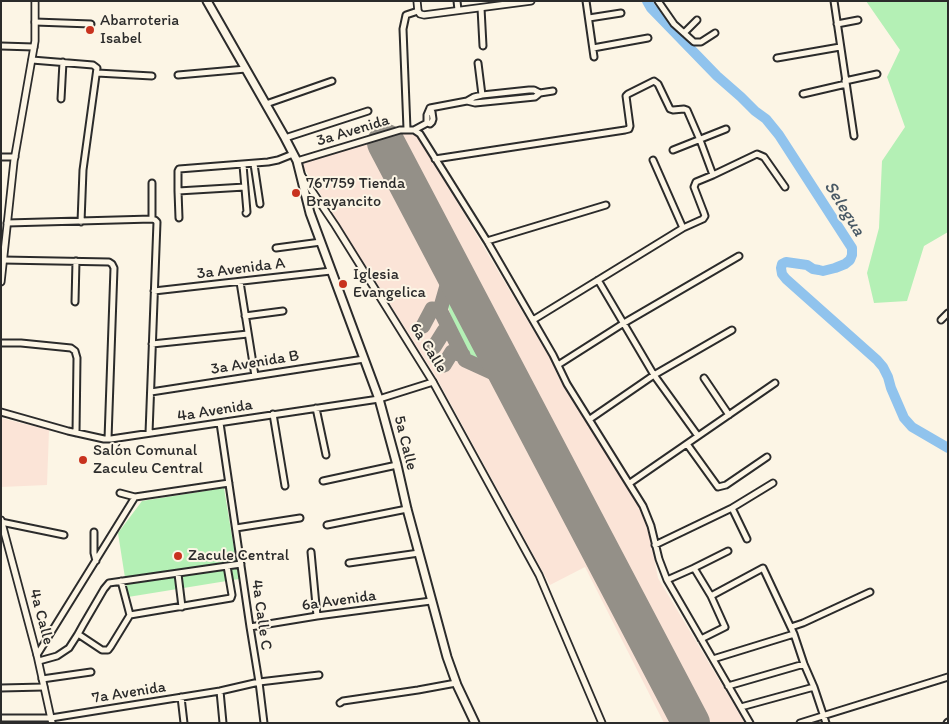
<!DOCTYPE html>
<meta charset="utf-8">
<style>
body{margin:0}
#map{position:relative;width:949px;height:724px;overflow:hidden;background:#fcf5e5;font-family:Itim,sans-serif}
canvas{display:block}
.frame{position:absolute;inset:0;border:2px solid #2b2b2b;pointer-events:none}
</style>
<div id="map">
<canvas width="949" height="724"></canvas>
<div class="frame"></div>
</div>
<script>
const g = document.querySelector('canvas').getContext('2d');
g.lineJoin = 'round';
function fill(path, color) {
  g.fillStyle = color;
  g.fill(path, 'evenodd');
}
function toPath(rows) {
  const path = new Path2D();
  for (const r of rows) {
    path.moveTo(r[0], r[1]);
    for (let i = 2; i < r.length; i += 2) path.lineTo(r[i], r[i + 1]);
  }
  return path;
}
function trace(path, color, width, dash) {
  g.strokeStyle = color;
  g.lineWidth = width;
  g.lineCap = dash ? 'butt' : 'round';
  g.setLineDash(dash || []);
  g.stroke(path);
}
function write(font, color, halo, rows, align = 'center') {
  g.font = font + ' Itim,sans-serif';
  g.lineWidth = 4;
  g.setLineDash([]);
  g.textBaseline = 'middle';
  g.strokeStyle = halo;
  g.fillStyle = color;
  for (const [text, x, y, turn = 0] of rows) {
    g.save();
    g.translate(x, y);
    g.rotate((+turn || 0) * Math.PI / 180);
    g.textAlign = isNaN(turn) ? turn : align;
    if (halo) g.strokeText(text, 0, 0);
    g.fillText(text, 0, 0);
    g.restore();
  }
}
const built = toPath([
 [408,131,416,133,551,360,558,377,639,504,650,538,658,578,745,723,664,723,585,567,550,585,436,377,304,168,304,161],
 [1,418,49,430,47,485,1,487]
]);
const green = toPath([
 [866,1,948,1,948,232,924,246,907,301,874,303,867,273,879,228,882,161,905,127,887,77,900,50],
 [454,289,457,290,493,362,490,364,483,364,476,361,471,357,452,319,448,307,448,299],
 [224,488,239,579,128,597,118,533,142,501]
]);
const river = toPath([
 [647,1,651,8,717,76,741,97,755,111,766,119,779,135,852,248,852,255,850,260,845,264,835,268,823,271,819,270,813,269,807,265,786,262,782,264,781,268,782,274,786,279,877,360,883,367,888,377,891,388,904,418,912,427,948,448]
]);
const taxiway = toPath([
 [452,268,440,310,465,360,511,381],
 [423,326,432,309,440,310],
 [434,347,444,331,451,332],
 [444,365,452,352,463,355]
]);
const runway = toPath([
 [386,143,691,723]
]);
const minor = toPath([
 [457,1,458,10],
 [586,1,594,57],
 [658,1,674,24,694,42,701,42,715,33],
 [834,1,854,136],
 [481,8,483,46],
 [589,18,621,13],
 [35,22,91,24],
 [837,24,858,20],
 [684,33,697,20],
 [1,46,34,47],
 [593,48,648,38],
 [777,58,840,47],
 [32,60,93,65,97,68,83,170,81,222],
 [478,63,482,95],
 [97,73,152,76],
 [178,75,246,69],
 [845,81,877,74],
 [803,94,846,84],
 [61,99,63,62],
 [467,101,474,97,482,95,529,90,534,90,540,93],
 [266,104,332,81],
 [427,123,430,124,432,122,433,119,432,112,430,108],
 [407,129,403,29,406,15,418,11],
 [414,130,427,123,427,115,430,108,467,101,475,103,535,97,540,93,553,91],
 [285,138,368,111],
 [673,150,726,129],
 [1,157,15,157],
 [435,159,625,130,629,129,630,126,626,96,628,94,654,81,658,84,670,109,673,110,684,109,687,110,700,140,713,175],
 [653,160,683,228],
 [297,161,400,130,414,130,420,134,487,241,553,355,567,384,643,506,651,526,659,559,667,580,750,723],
 [254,164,260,204],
 [243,165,247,212,246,213],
 [152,183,152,219],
 [178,191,245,187],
 [179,218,178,191,178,171,179,169,268,162,278,160,293,154],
 [7,223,152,219,155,220,157,222,149,433],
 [487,241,606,205],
 [276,248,321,242],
 [3,260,109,262,112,264,114,268,108,439],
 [598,280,654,375,698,436],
 [240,282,255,376],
 [154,291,331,271],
 [75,302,76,261],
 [245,316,283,311],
 [533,320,683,228,703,219,705,216,704,213,694,187,696,182,713,175,757,154,764,157,785,187],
 [941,320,948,313],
 [1,343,21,343,71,348,75,351,77,358,76,433],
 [152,344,248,334],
 [558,365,624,323,739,256],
 [704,378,729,415],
 [151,392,364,359],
 [316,408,326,455],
 [1,412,68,431,104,439,111,439,379,399,433,382],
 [273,414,285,486],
 [590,419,654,375,732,330],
 [220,423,250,627,259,682,264,723],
 [687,444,718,487,726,485,767,457],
 [323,481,397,465],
 [630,483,775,383],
 [120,493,135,497],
 [732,508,747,539],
 [1,522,64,535],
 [327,525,407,509],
 [236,528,300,518],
 [94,532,94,553,96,561],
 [655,545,732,508,773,483],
 [311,552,317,616],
 [349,563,419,553],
 [227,566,241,564],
 [694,568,728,551],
 [178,574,182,607],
 [667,580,694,568,711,596,725,627,701,639],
 [121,581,130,615],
 [711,596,763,568,794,634,804,664,814,687,826,723],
 [250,627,317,616,431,601],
 [791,627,803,623,870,592],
 [37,655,135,497,229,483],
 [713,659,794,634],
 [39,661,57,656,69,648,78,634,83,625,104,589,109,583,227,566,232,595,231,598,130,615,111,646,108,650,102,650,78,634],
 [42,679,91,672],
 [728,686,804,664],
 [1,688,44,687],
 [220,691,223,723],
 [181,697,184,723],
 [340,703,343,701,418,690,456,683],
 [741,707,814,687],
 [1,718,51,718,220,691,259,682,319,675],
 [800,723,948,677],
 [947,723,948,722]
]);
const tertiary = toPath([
 [417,1,418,11,420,14,424,15,531,1],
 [302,176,335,225,433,382,539,575,602,723],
 [1,282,14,161,35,41,35,1],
 [1,520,37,655,52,723]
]);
const secondary = toPath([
 [207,1,284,136,297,161,310,213,379,399,397,465,407,509,447,657,457,685,475,723]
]);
const markers = [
 [90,30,5,"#c8321e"],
 [296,193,5,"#c8321e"],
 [343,284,5,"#c8321e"],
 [83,460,5,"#c8321e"],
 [178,556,5,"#c8321e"]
];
const poiNames = [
 ["Abarroteria",100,21],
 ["Isabel",100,39],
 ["767759 Tienda",306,184],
 ["Brayancito",306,202],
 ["Iglesia",353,275],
 ["Evangelica",353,293],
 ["Salón Comunal",93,451],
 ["Zaculeu Central",93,469],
 ["Zacule Central",188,556]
];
const streetNames = [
 ["3a Avenida",353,131,-17],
 ["3a Avenida A",241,269,-7],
 ["6a Calle",428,348,58],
 ["3a Avenida B",255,363,-9],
 ["4a Avenida",215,411,-9],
 ["5a Calle",405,443,76],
 ["6a Avenida",339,601,-8],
 ["4a Calle C",261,615,82],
 ["4a Calle",41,617,75],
 ["7a Avenida",129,693,-9]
];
const waterNames = [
 ["Selegua",844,209,58]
];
fill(built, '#fbe4d7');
fill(green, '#b4f0b5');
trace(river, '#90c3ed', 10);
trace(taxiway, '#949088', 15);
trace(runway, '#949088', 38);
trace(minor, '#2b2b2b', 9);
trace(tertiary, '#2b2b2b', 9);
trace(secondary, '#2b2b2b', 11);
trace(minor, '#fcf5e5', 5);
trace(tertiary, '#fcf5e5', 5.5);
trace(secondary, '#fcf5e5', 7);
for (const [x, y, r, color] of markers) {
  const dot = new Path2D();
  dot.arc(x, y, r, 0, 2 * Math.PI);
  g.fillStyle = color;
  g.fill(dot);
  trace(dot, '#fcf5e5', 2);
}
write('16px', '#2b2b2b', '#fcf5e5', poiNames, 'left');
write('16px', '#2b2b2b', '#fcf5e5', streetNames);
write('italic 18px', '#495965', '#fcf5e5', waterNames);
</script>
